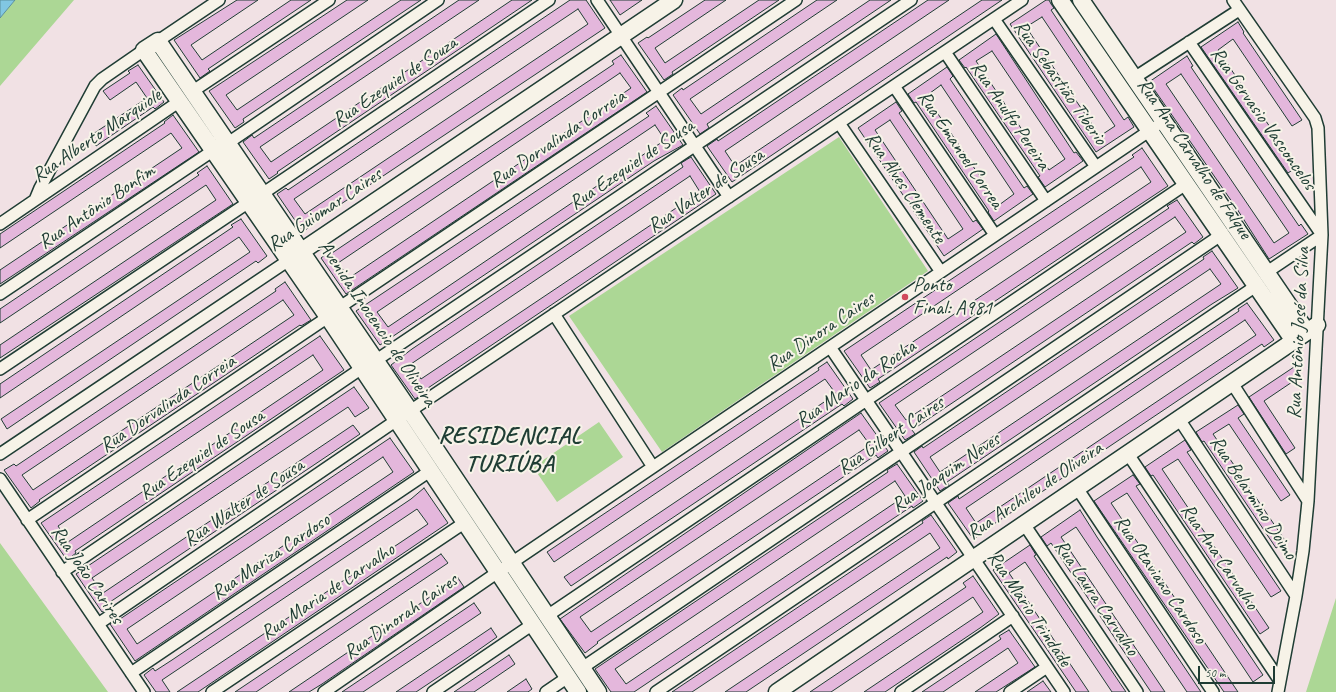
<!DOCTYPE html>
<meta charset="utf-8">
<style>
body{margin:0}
#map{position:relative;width:1336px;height:692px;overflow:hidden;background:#f1e1e4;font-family:Caveat,sans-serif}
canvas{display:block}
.scale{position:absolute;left:1198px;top:666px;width:77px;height:18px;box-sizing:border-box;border:2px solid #1f3d34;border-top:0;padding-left:5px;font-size:12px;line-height:14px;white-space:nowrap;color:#1f3d34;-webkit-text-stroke:3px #f7f3e8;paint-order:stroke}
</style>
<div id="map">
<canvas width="1336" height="692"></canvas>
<div class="scale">50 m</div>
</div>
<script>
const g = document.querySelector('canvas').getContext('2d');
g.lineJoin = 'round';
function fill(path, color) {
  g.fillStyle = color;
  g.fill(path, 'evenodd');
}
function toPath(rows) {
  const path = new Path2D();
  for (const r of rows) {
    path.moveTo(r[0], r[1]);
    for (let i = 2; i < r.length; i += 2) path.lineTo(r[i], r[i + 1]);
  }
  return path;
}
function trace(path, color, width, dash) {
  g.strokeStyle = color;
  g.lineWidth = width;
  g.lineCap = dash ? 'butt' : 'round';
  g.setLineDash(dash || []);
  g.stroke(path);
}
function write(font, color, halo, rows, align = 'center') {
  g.font = font + ' Caveat,sans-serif';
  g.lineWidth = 4;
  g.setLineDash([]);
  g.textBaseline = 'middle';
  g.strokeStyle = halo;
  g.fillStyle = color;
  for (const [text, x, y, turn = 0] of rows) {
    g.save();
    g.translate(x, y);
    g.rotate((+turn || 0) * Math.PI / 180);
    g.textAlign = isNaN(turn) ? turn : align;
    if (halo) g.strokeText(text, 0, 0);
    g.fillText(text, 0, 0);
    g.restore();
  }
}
const green = toPath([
 [15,0,74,0,0,86,0,18],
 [839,137,928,271,662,452,569,316],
 [599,422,623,457,557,502,533,467],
 [0,543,108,692,0,692],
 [1336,598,1336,692,1306,692]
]);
const water = toPath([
 [0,0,15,0,0,18,0,0]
]);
const building = toPath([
 [237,0,258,0,191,45,202,60,291,0,311,0,208,69,210,71,200,78,174,40,237,0],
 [347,0,368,0,226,95,237,110,401,0,421,0,243,119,244,122,235,128,209,91,347,0],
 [459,0,479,0,260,147,271,162,512,0,532,0,277,172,278,173,269,179,243,142,252,135,254,138,459,0],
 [570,0,586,0,605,28,311,224,312,225,303,232,277,194,286,188,288,190,570,0],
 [578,9,588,24,305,214,294,199,578,9],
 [610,0,642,0,620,15,610,0],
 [705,0,726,0,655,48,665,63,759,0,779,0,672,72,673,74,664,80,638,43,647,37,648,38,705,0],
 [817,0,837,0,690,99,701,114,870,0,891,0,707,124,709,128,700,134,673,95,682,88,683,90,817,0],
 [928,0,949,0,725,151,735,166,982,0,1002,0,732,182,707,146,717,139,718,141,928,0],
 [1046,0,1049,0,1051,4,1054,8,1051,10,1124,120,1128,117,1134,127,1096,152,1010,24,1046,0],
 [1042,17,1115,126,1100,136,1026,27,1042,17],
 [1238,22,1244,32,1243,33,1302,120,1292,126,1233,39,1218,50,1297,167,1288,173,1201,47,1238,22],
 [996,34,1074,153,1076,152,1083,161,1045,187,1038,177,1040,176,966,67,965,68,959,60,996,34],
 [992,51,1065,159,1049,170,976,61,992,51],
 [621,55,647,92,346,294,321,258,330,251,332,253,614,64,612,61,621,55],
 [620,73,631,88,349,278,338,263,620,73],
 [1187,56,1193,66,1191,67,1214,101,1299,226,1301,224,1308,234,1269,259,1237,209,1149,82,1187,56],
 [1181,74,1289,233,1274,243,1166,84,1181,74],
 [138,65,164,102,155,109,153,107,96,146,90,136,147,98,136,82,110,100,103,91,130,73,128,71,138,65],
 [947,67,953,76,950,79,1024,188,1027,186,1033,194,994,221,988,212,989,211,916,102,914,103,908,94,947,67],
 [941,85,1014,194,999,205,926,96,941,85],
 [896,102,902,111,899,113,973,222,976,220,983,229,944,256,858,128,896,102],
 [890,120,963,229,948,239,875,130,890,120],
 [656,106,683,145,654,161,380,345,356,311,649,116,646,113,656,106],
 [655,125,665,140,388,327,377,312,655,125],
 [173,115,199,152,0,284,0,270,182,148,171,133,0,248,0,234,165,123,164,122,173,115],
 [1142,148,1168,186,878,379,880,382,870,388,844,351,1134,157,1132,155,1142,148],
 [1141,167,1151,182,871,370,861,355,1141,167],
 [691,157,716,194,428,388,429,390,415,399,391,365,412,349,683,167,681,163,691,157],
 [690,176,700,192,421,379,411,364,690,176],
 [207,166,233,204,0,358,0,345,216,200,206,185,0,323,0,309,199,175,197,173,207,166],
 [1177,200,1203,237,1194,244,1192,242,912,430,915,434,905,440,879,403,1169,208,1167,206,1177,200],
 [1175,217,1186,232,906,420,895,405,1175,217],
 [241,219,267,256,258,263,256,261,7,429,1,419,250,252,239,237,0,398,0,384,233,227,231,225,241,219],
 [1212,251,1238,288,1212,304,947,482,949,485,940,491,914,452,922,446,923,448,1186,271,1204,259,1203,257,1212,251],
 [1210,269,1221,284,940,472,930,457,1210,269],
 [285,282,311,320,301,326,300,325,39,500,40,501,31,508,4,470,14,464,16,466,276,291,275,289,285,282],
 [283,300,294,315,33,490,22,475,283,300],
 [1247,303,1274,340,1264,347,1262,344,982,532,974,540,948,503,958,496,959,499,1239,311,1238,309,1247,303],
 [1245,320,1256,335,976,523,966,508,1245,320],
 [320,336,344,370,75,551,76,553,67,560,41,523,320,336],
 [313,355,323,370,68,542,58,526,313,355],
 [827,362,853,399,844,406,842,404,571,586,564,577,836,394,825,379,554,562,547,552,819,370,818,368,827,362],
 [1294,367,1301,376,1264,401,1295,448,1286,454,1249,397,1294,367],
 [354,387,369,408,355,417,348,407,92,578,103,593,353,425,360,434,110,602,111,607,102,612,76,574,354,387],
 [1238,405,1244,414,1238,418,1290,495,1281,501,1229,424,1213,434,1286,542,1276,548,1204,441,1202,442,1196,432,1238,405],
 [861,413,888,451,878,458,876,455,597,642,598,643,585,653,560,619,861,413],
 [859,430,870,445,591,632,580,617,859,430],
 [390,438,414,472,135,661,110,624,119,618,120,619,390,438],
 [383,457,393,472,137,644,127,629,383,457],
 [1185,440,1191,450,1187,452,1281,591,1271,597,1178,459,1162,469,1269,628,1260,634,1153,475,1151,476,1145,467,1185,440],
 [897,464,923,501,913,508,912,506,634,692,611,692,595,669,888,472,887,470,897,464],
 [895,481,905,496,626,684,615,669,895,481],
 [1133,475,1140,484,1136,486,1263,675,1253,682,1127,493,1111,503,1238,692,1224,692,1094,501,1133,475],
 [424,488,448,523,198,692,177,692,428,524,417,509,162,680,170,692,156,692,144,675,153,668,155,671,172,660,411,499,424,488],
 [1080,510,1097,537,1201,692,1187,692,1076,527,1061,537,1165,692,1151,692,1051,543,1047,546,1041,537,1080,510],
 [931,515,957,552,948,559,947,557,746,692,725,692,940,548,930,533,692,692,672,692,923,523,922,521,931,515],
 [1030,545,1036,555,1034,556,1126,692,1112,692,1025,562,1009,573,1089,692,1076,692,993,570,1030,545],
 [441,554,448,563,287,671,256,692,235,692,441,554],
 [973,576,999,614,980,628,885,692,864,692,983,612,973,597,831,692,810,692,966,587,963,583,973,576],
 [458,578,464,587,322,684,309,692,289,692,458,578],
 [474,603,481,613,369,688,363,692,342,692,474,603],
 [491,628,497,637,467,658,416,692,396,692,491,628],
 [1009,630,1035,667,996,692,975,692,1018,663,1008,648,943,692,922,692,1001,639,999,636,1009,630],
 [509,655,515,664,474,692,454,692,509,655],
 [526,679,532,689,528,692,507,692,526,679],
 [1043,681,1051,692,1027,692,1043,681]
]);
const street = toPath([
 [597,0,729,197],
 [1233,0,1315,118,1318,128,1322,235,1308,501,1303,551,1296,596,1278,692],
 [994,19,1096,167],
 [158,41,219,0],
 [1189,42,1322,235,1267,272],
 [945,52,1046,201],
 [1134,78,1239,10],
 [894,86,995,235],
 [193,91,329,0],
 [839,123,941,272],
 [228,143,438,0],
 [262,194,549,0],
 [35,200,40,188,95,86,102,79,144,50],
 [0,224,180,101],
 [0,294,214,150],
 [340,307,796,0],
 [554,314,653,467],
 [830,347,1064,692],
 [375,361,911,0],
 [0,369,249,202],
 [1232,383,1308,501],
 [1179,419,1296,596],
 [0,454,289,260],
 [1128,454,1280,681],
 [0,479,144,692],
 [1077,488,1213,692],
 [27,520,328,317],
 [1024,524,1137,692],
 [62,572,362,368],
 [547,616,1186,184],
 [98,624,410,411,1022,0],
 [582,668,1221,235],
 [131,673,430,471],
 [212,692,464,523],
 [324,692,498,572,1155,127],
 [433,692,533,624],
 [546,692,568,677],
 [656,692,1256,286],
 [901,692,1013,616],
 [1010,692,1047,667]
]);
const secondary = toPath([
 [1060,0,1294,341],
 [1081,0,1307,332],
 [293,257,674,0],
 [578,692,328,317,144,50,158,41,410,411,598,692],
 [777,692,1317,325]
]);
const markers = [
 [905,297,4,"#d1495b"]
];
const streetNames = [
 ["Rua Ezequiel de Souza",395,82,-34],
 ["Rua Sebastião Tiberio",1060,83,55],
 ["Rua Anulfo Pereira",1010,116,56],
 ["Rua Gervasio Vasconcelos",1263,119,55],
 ["Rua Alberto Marquiole",97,136,-34],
 ["Rua Dorvalinda Correia",558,139,-34],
 ["Rua Emanoel Correa",960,150,56],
 ["Rua Ana Carvalho de Falque",1194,159,56],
 ["Rua Ezequiel de Sousa",632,165,-34],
 ["Rua Alves Clemente",905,188,56],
 ["Rua Valter de Sousa",706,191,-34],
 ["Rua Antônio Bonfim",97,207,-34],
 ["Rua Guiomar Caires",325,210,-34],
 ["Avenida Inocencio de Oliveira",377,324,56],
 ["Rua Dinora Caires",821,332,-34],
 ["Rua Antônio José da Silva",1299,333,-87],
 ["Rua Mario da Rocha",856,384,-34],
 ["Rua Dorvalinda Correia",168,404,-34],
 ["Rua Gilbert Caires",891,436,-34],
 ["Rua Ezequiel de Sousa",202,455,-34],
 ["Rua Joaquim Neves",946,473,-34],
 ["Rua Archileu de Oliveira",1035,491,-34],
 ["Rua Belarmino Doimo",1253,498,57],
 ["Rua Walter de Sousa",244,503,-34],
 ["Rua Mariza Cardoso",271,557,-34],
 ["Rua Ana Carvalho",1219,557,56],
 ["Rua João Carires",87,575,56],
 ["Rua Otaviano Cardoso",1160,580,56],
 ["Rua Maria de Carvalho",328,592,-34],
 ["Rua Laura Carvalho",1096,598,56],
 ["Rua Mario Trindade",1029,609,56],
 ["Rua Dinorah Caires",401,617,-35]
];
const poiNames = [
 ["Ponto",913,286],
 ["Final: A981",913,309]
];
const districtNames = [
 ["RESIDENCIAL",510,437],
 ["TURIÚBA",510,465]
];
fill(green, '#acd795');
fill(water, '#81c7e2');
trace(water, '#5a909c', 1);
fill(building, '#e4b7dc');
trace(building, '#1f3d34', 1);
trace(street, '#1f3d34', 14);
trace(secondary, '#1f3d34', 19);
trace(street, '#f7f3e8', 11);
trace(secondary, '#f7f3e8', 16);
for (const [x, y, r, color] of markers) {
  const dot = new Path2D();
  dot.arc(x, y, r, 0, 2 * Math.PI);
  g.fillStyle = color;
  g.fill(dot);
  trace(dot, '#f7f3e8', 1.5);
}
write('20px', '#1f3d34', '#f7f3e8', streetNames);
write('20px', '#1f3d34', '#f7f3e8', poiNames, 'left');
g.letterSpacing = '1px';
write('bold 24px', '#1f3d34', '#f7f3e8', districtNames);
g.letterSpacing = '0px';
</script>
